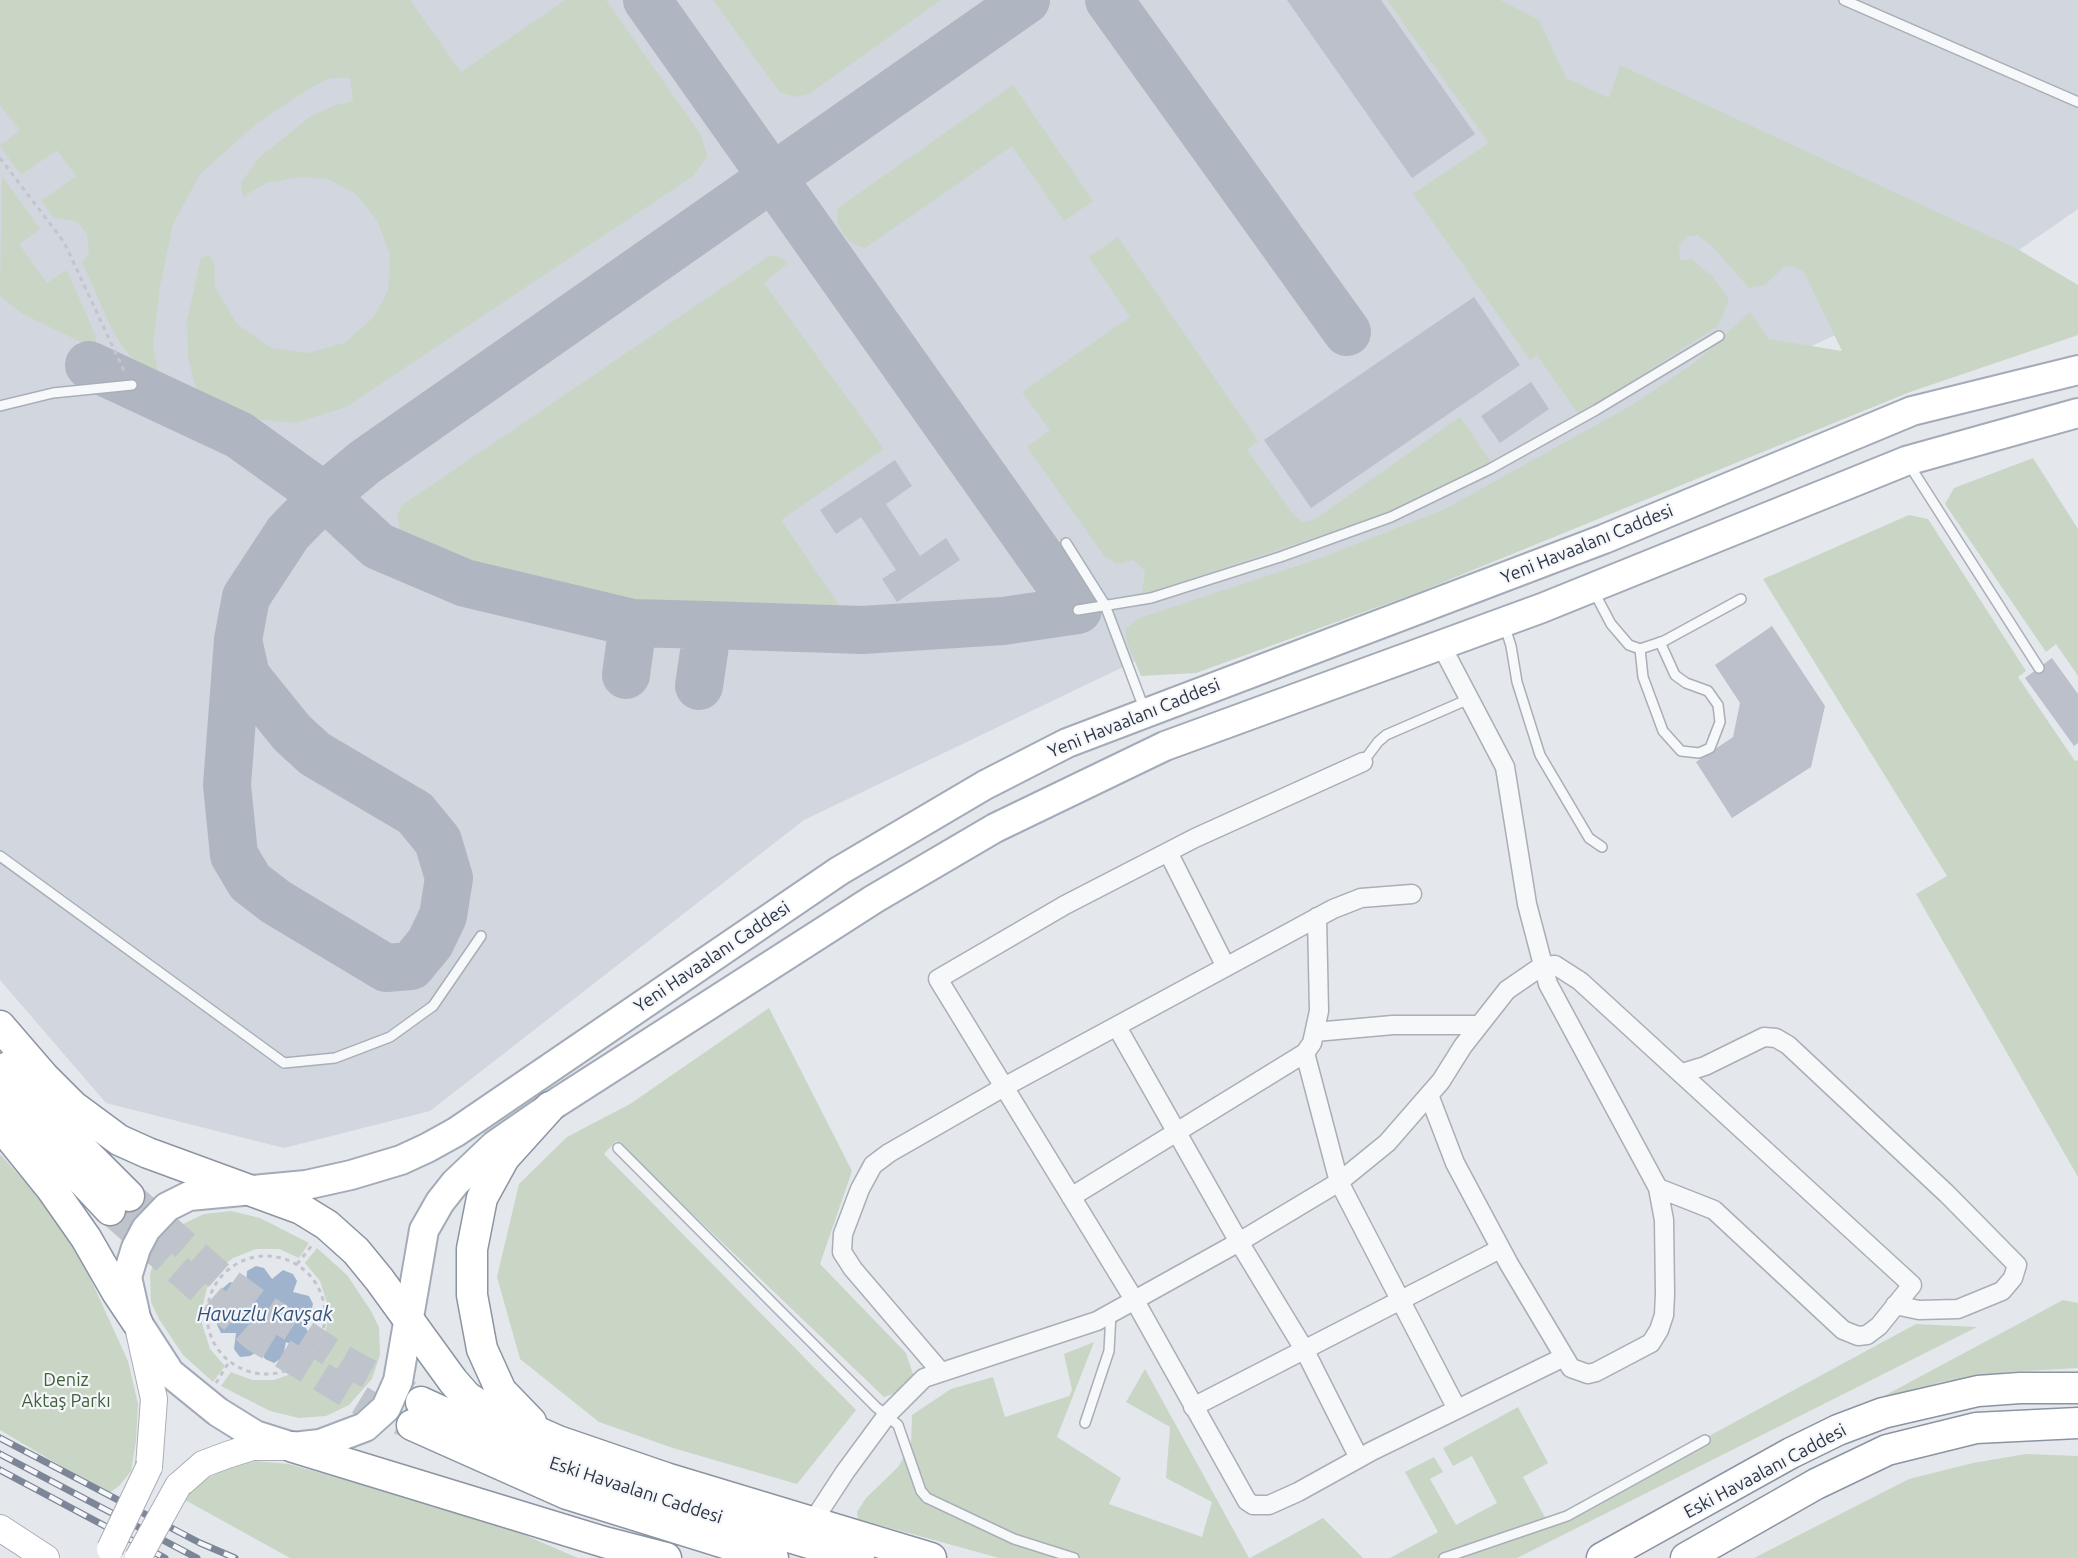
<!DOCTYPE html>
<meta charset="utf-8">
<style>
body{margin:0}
canvas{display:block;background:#e4e7ec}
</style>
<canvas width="2078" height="1558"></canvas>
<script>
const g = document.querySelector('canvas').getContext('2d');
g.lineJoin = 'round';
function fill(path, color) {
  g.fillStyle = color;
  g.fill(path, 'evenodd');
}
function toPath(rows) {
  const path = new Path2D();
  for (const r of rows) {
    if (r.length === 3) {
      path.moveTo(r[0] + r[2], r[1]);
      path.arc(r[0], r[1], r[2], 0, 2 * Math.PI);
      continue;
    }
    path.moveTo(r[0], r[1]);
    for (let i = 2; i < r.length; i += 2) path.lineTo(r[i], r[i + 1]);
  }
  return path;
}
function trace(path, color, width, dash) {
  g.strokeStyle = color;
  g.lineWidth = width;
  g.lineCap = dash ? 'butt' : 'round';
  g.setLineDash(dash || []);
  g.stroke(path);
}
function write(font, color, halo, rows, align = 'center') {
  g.font = font + ' Ubuntu,sans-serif';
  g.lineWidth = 4.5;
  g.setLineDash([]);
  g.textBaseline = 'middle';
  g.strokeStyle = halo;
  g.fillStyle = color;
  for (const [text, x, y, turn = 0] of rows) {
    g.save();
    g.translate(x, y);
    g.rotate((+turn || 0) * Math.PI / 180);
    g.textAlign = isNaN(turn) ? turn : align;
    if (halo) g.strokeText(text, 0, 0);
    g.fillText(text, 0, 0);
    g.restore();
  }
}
const built = toPath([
 [0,0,2078,0,2078,209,2019,250,1269,597,804,820,430,1111,284,1148,106,1103,0,980]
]);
const green = toPath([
 [0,0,410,0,461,72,565,0,606,0,701,135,707,156,693,176,346,407,295,423,233,417,196,388,188,357,187,320,201,258,209,255,214,263,215,287,237,324,271,348,308,353,344,343,373,318,388,291,390,255,378,222,356,194,328,179,298,177,266,183,243,197,241,183,259,158,311,116,335,105,353,101,350,78,330,78,310,88,256,124,200,174,173,224,160,286,153,344,162,393,122,346,110,325,82,262,89,254,87,234,76,221,54,218,41,201,76,176,57,150,21,175,0,146,20,130,0,105],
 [713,0,941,0,809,94,794,97,779,91],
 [1387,0,1500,0,1539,20,1566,78,1609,98,1620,65,2019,250,2078,285,2078,335,1910,392,1419,592,1196,673,1141,676,1127,642,1126,629,1137,619,1321,558,1445,509,1634,404,1697,361,1750,312,1769,339,1842,351,1804,272,1795,267,1785,266,1765,285,1749,288,1712,246,1697,235,1688,236,1679,245,1680,260,1691,259,1713,277,1729,300,1718,326,1579,415,1537,355,1530,360,1413,194,1489,143],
 [1013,85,1093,201,1064,221,1012,146,865,248,853,244,843,234,837,221,838,208],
 [2,176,40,229,19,244,47,283,67,270,96,337,96,345,89,346,23,314,0,296],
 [1118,237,1258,441,1247,450,1293,514,1302,522,1314,520,1460,417,1492,463,1389,513,1142,595,1145,571,1133,560,1117,564,1105,557,1027,447,1050,430,1022,392,1130,317,1089,257],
 [769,256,780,257,788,263,764,283,884,449,781,520,850,621,666,609,535,586,429,557,403,538,397,517,401,506],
 [2033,458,2078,529,2078,676,2056,644,2046,652,1945,504,1954,488],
 [1909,515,1928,519,2026,671,2018,677,2075,761,2078,760,2078,1177,1916,894,1947,876,1763,579],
 [769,1008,852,1171,820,1264,906,1353,914,1377,905,1390,884,1397,616,1141,604,1154,856,1410,797,1484,673,1448,599,1422,520,1359,497,1277,519,1184,567,1137,630,1104],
 [0,1154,57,1218,86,1269,128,1361,138,1404,136,1441,131,1471,120,1485,108,1494,0,1430],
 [231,1211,260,1218,309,1243,299,1258,279,1249,256,1249,233,1258,218,1270,207,1288,200,1317,210,1349,225,1366,213,1382,183,1355,159,1319,151,1302,150,1274,158,1250,181,1225,204,1214],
 [317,1248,347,1275,371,1311,379,1327,380,1355,372,1379,349,1405,326,1416,299,1418,270,1411,221,1386,231,1372,252,1380,274,1380,297,1372,312,1360,323,1341,330,1312,320,1281,305,1263],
 [2063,1300,2078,1303,2078,1368,2008,1372,1941,1382,1869,1404],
 [1916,1324,1977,1327,1517,1558,1390,1558,1438,1532,1405,1472,1434,1457,1443,1472,1430,1479,1456,1525,1497,1503,1472,1456,1453,1466,1443,1448,1518,1407,1548,1463,1523,1477,1548,1523],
 [1094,1342,1057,1437,1121,1478,1109,1504,1202,1537,1212,1502,1166,1478,1170,1427,1126,1402,1145,1369,1249,1558,999,1558,858,1519,857,1512,866,1498,898,1467,911,1444,912,1415,951,1389,993,1377,1005,1417,1069,1396,1072,1390,1064,1354],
 [2026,1454,2078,1456,2078,1558,1754,1558,1909,1479,1973,1463],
 [255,1461,289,1464,402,1496,522,1534,578,1558,290,1558,185,1500,199,1483,229,1467],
 [1323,1518,1363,1558,1250,1558]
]);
const water = toPath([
 [256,1266,264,1268,272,1279,283,1270,293,1274,297,1281,293,1292,309,1296,313,1304,311,1312,300,1319,309,1333,305,1342,296,1347,286,1342,283,1357,274,1363,265,1359,260,1350,250,1356,240,1357,234,1349,236,1333,221,1333,217,1325,220,1314,230,1307,222,1300,222,1289,230,1282,243,1286,246,1283,247,1271]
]);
const taxiway = toPath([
 [647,0,1078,610,1003,621,862,630,708,625,699,686],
 [1109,0,1347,332],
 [89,365,239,435,324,496,378,546,465,583,633,623],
 [238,640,246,676,292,733,315,754,415,813,438,841,449,878,443,916,430,943,411,966,386,968,276,902,250,882,234,855,227,785,238,640,246,597,288,533,324,496,365,462,1026,0],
 [626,675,633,623,708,625]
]);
const building = toPath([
 [1287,0,1381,0,1475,134,1412,178],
 [1474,297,1520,365,1311,508,1264,440],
 [1531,382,1549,409,1500,443,1481,416],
 [895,460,912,486,886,504,920,556,946,538,960,560,897,602,882,579,896,570,861,517,836,534,820,510],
 [1772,626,1825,706,1811,767,1732,818,1696,762,1733,737,1740,703,1715,665],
 [2052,658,2078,694,2078,743,2074,746,2025,678]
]);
const trunkTunnel = toPath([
 [129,1196,223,1279,266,1310,343,1360,419,1401],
 [110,1210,254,1336,368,1405,412,1425]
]);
const path = toPath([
 [0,158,64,242,125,373],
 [266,1315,59],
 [297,1264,313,1244],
 [216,1383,229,1362]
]);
const service = toPath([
 [1844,0,2078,102],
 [0,406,53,393,132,385],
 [1908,463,2039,668],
 [1066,543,1105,605,1145,711],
 [1593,590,1611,624,1629,645,1640,649,1664,641,1741,599],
 [1078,610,1151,598,1280,557,1391,517,1490,469,1596,410,1719,336],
 [1504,624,1511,646,1517,682,1540,755,1589,838,1602,847],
 [1640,649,1643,677,1663,731,1681,751,1699,753,1710,748,1720,722,1718,705,1708,691,1686,683,1675,675,1660,642],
 [1363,762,1378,742,1386,735,1469,699],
 [0,856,284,1063,335,1058,390,1037,433,1006,481,936],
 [618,1148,876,1407,898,1425,921,1491,927,1498,1014,1539,1074,1558],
 [1085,1423,1109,1351,1111,1313],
 [1444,1558,1567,1516,1705,1440]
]);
const minor = toPath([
 [1363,762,1195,838,1065,905,938,979,1135,1301,1247,1501,1253,1505,1269,1505,1298,1492,1372,1451,1562,1358],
 [1168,852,1226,967],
 [1117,1027,1239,1242,1304,1349,1359,1458],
 [1315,1032,1393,1025,1479,1025],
 [1305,1053,1339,1182,1457,1409],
 [1682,1073,1705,1066,1764,1037,1776,1038,1788,1045,1947,1194,2017,1265,2013,1278,2002,1291,1958,1309,1919,1310,1895,1305],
 [1429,1095,1455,1163,1509,1264,1571,1368,1588,1374,1596,1372,1651,1343,1659,1330,1664,1315,1665,1294,1664,1220,1658,1188,1548,984,1527,904,1505,767,1441,645],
 [1071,1197,1305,1053,1312,1043,1319,1011,1317,917],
 [941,1372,853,1269,842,1252,843,1234,860,1189,873,1165,889,1153,1004,1087,1333,909,1361,898,1412,894],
 [1193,1407,1500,1249],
 [813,1521,845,1472,887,1415,924,1378,1097,1321,1239,1242,1339,1182,1387,1143,1441,1081,1463,1046,1507,990,1542,966,1555,965,1580,981,1912,1285,1879,1326,1867,1335,1858,1336,1843,1330,1714,1210,1658,1188]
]);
const secondary = toPath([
 [139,1331,154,1399,149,1467],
 [178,1486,203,1464,227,1455,252,1447,284,1447],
 [0,1528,46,1558]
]);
const primary = toPath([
 [2078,370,1912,411,1604,539,1067,743,985,785,839,871,456,1132,427,1148,401,1160,351,1175,306,1185,189,1196,167,1207,146,1229,136,1248,127,1277,137,1322,170,1373,218,1412,255,1435,293,1447,320,1444,365,1427,386,1408,398,1381,424,1230,440,1202,455,1183,495,1145,550,1107,874,899,995,828,1165,746,1542,608,1906,461,2078,413]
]);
const trunk = toPath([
 [0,1026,44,1077,73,1106,119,1140,148,1153,301,1209,327,1225,356,1251,379,1279,453,1381,467,1397,486,1409,558,1441,666,1478,931,1558],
 [8,1067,84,1151,129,1196],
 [0,1093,110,1210],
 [0,1125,51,1188,86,1238,117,1292,137,1322],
 [421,1402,573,1472,859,1558],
 [531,1422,501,1391,482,1349,472,1295,472,1249,482,1198,504,1158,550,1107],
 [412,1425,567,1494,773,1558],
 [293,1447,604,1542,666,1558],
 [1602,1558,1791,1453,1838,1430,1883,1413,1978,1391,2020,1388,2078,1388],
 [1686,1558,1816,1484,1887,1450,1976,1428,2078,1423]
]);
const rail = toPath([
 [0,1438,200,1543,235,1558],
 [0,1454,197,1558],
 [0,1470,165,1558]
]);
const secondaryBridge = toPath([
 [110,1549,149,1467],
 [138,1558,178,1486]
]);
const streetNames = [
 ["Yeni Havaalanı Caddesi",1587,544,-22],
 ["Yeni Havaalanı Caddesi",1134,718,-22],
 ["Yeni Havaalanı Caddesi",712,957,-34],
 ["Eski Havaalanı Caddesi",1765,1471,-28],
 ["Eski Havaalanı Caddesi",636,1490,18]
];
const parkNames = [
 ["Deniz",66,1380],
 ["Aktaş Parkı",66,1401]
];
const waterNames = [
 ["Havuzlu Kavşak",265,1314]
];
fill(built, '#d2d6de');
fill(green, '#c9d6c5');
fill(water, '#9fb4cc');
trace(taxiway, '#b0b6c1', 48);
fill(building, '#bbc0ca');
trace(trunkTunnel, '#bfc3cb', 30, [30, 15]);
trace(service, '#a9aeb7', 12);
trace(minor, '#a9aeb7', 21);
trace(secondary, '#a9aeb7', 28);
trace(primary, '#a3abb8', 32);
trace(trunk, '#8b94a3', 33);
trace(path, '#c2c5cb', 3, [4.5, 4.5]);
trace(service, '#f7f8fa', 9);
trace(minor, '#f7f8fa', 18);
trace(secondary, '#fff', 26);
trace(primary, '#fff', 28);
trace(trunk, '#fff', 30);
trace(rail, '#7d8696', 7);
trace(rail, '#f4f6f9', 4.5, [14]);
trace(secondaryBridge, '#a9aeb7', 28, []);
trace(secondaryBridge, '#fff', 26);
write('18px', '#2b3445', '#f4f6f9', streetNames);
write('18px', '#3f6138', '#f4f6f9', parkNames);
write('italic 20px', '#34527a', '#f4f6f9', waterNames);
</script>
